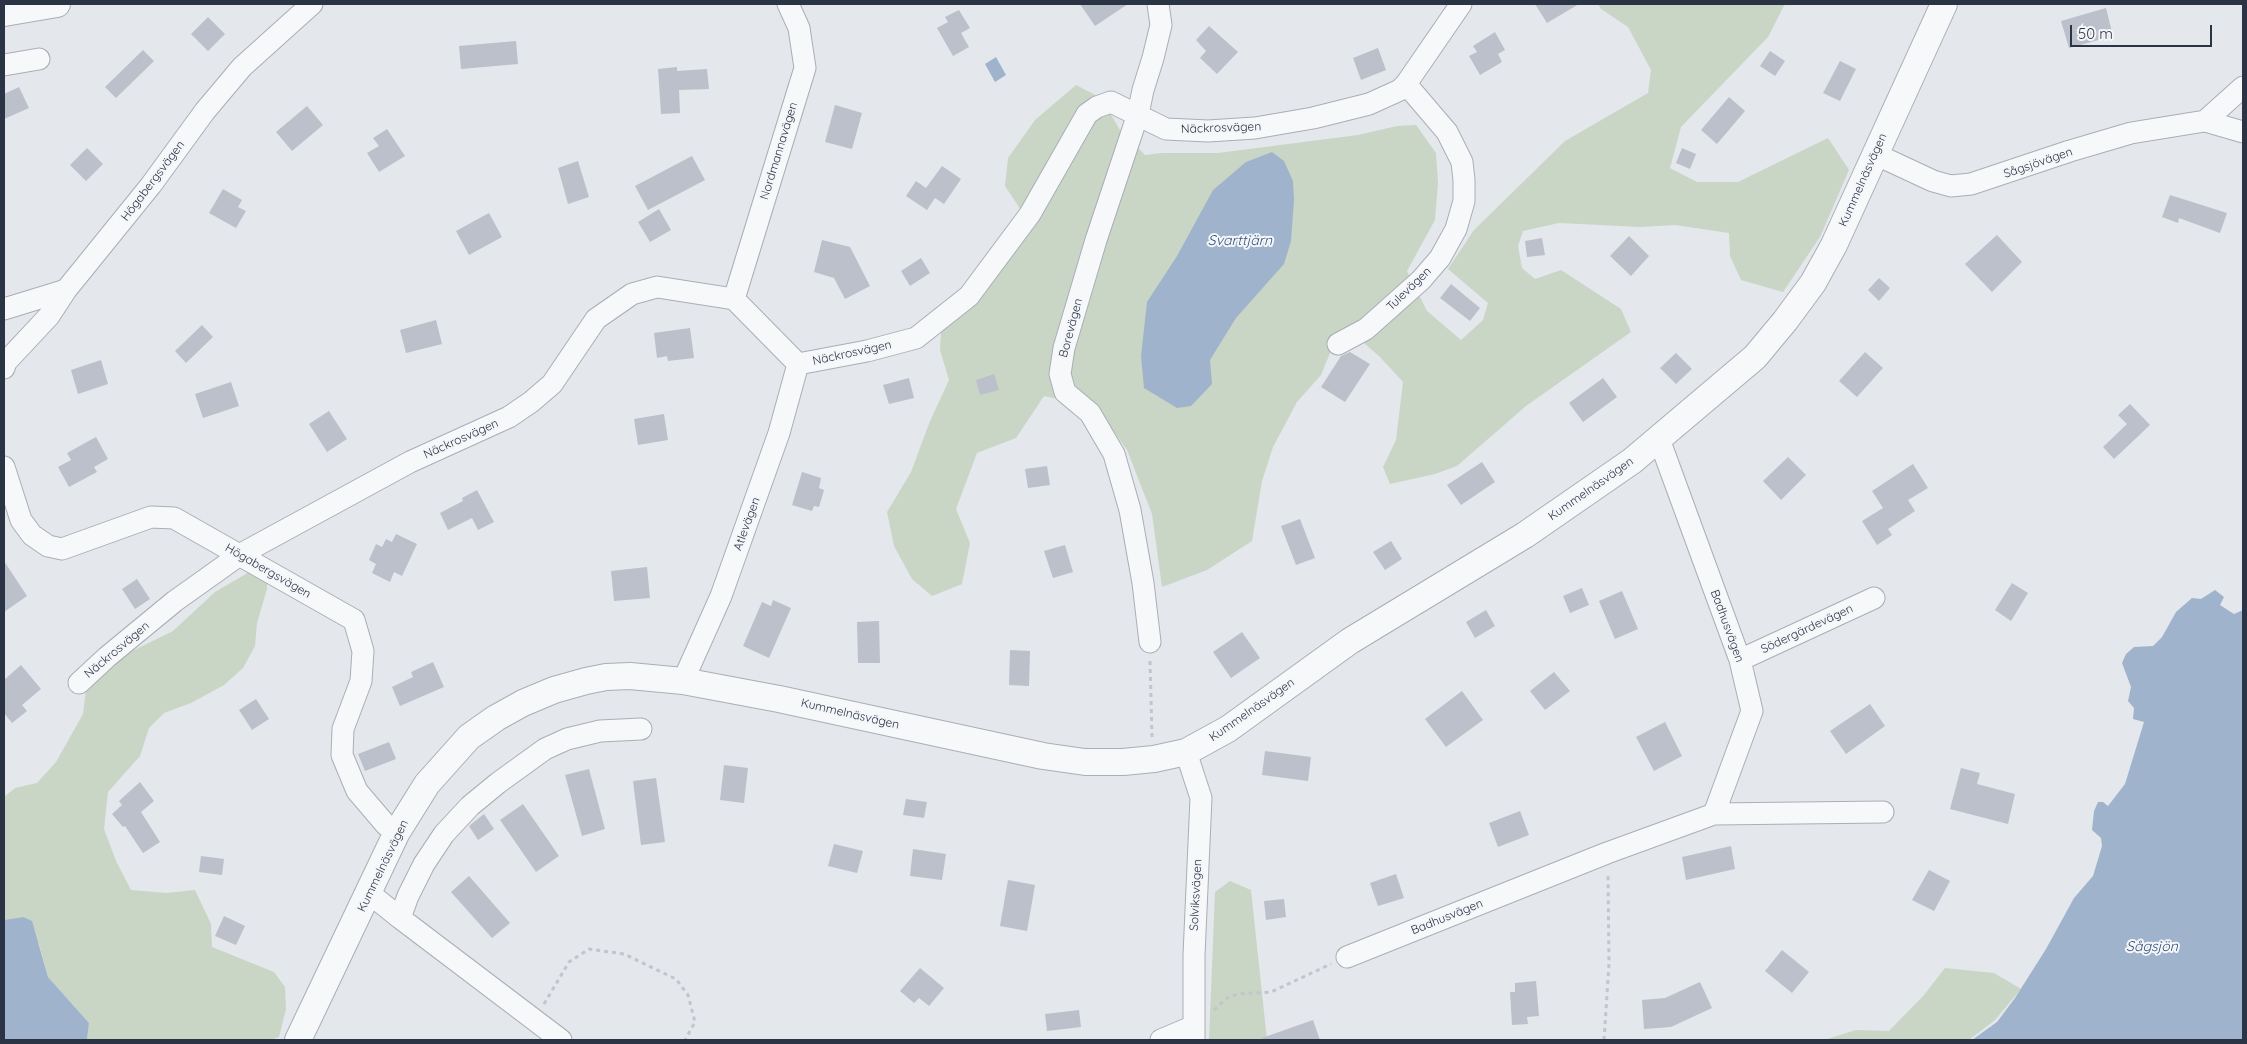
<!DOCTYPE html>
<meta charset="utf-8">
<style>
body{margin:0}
#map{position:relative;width:2247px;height:1044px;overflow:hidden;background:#e4e7ec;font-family:Quicksand,sans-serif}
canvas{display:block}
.frame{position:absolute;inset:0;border:5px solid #2b3445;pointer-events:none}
.scale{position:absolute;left:2070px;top:25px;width:142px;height:22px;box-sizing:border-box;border:2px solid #2b3445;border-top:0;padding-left:6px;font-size:15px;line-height:18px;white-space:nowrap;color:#2b3445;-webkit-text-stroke:4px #f4f6f9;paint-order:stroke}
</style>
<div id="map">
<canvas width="2247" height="1044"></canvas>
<div class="frame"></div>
<div class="scale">50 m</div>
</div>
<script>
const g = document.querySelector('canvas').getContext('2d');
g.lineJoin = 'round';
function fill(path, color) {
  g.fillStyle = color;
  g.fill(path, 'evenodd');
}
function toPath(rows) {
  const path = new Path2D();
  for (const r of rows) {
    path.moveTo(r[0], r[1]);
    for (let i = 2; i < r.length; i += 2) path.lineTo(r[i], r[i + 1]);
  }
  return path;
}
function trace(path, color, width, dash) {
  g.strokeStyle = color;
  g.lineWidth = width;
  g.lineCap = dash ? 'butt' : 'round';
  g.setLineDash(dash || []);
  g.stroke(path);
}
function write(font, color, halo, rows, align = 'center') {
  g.font = font + ' Quicksand,sans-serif';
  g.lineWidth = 4;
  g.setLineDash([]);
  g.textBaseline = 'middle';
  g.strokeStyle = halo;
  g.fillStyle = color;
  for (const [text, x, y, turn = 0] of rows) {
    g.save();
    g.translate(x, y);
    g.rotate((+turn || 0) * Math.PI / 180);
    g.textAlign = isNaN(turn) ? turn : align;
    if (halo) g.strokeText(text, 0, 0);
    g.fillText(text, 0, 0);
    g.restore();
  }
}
const green = toPath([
 [1598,4,1785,4,1768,37,1681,127,1670,168,1697,182,1738,182,1828,138,1849,170,1820,237,1783,292,1741,280,1730,256,1729,233,1675,225,1640,227,1559,223,1523,231,1518,246,1522,268,1535,279,1561,270,1621,309,1631,332,1526,406,1457,466,1435,474,1390,484,1383,467,1396,440,1403,382,1380,357,1364,343,1335,341,1321,375,1297,402,1273,447,1262,481,1252,541,1207,570,1162,587,1152,514,1127,450,1096,407,1044,396,1016,438,977,453,956,509,970,543,962,584,932,596,912,579,894,546,887,512,911,472,930,421,949,380,940,350,941,332,976,302,1031,225,1005,186,1008,158,1035,120,1076,85,1101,98,1120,130,1145,155,1162,153,1218,153,1358,135,1397,126,1416,125,1436,153,1438,183,1435,220,1407,271,1427,311,1461,340,1483,320,1488,303,1448,269,1474,230,1565,141,1648,93,1651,70,1628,27,1601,9],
 [251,571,267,575,267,589,257,623,255,646,243,668,224,685,191,703,164,713,149,728,140,756,108,792,104,829,116,861,131,890,166,893,195,890,211,924,212,947,274,972,285,987,286,1009,279,1037,270,1040,87,1040,89,1023,48,977,39,944,23,917,4,920,4,797,15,788,37,783,56,762,83,714,86,689,124,655,173,631,215,592],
 [1230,881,1251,890,1267,1040,1209,1040,1215,892],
 [1945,968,1994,973,2021,989,1995,1020,1969,1040,1824,1040,1856,1030,1889,1031,1924,995]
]);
const water = toPath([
 [996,57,1006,75,995,82,985,64],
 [1272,152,1284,161,1293,181,1294,200,1291,241,1284,264,1236,318,1210,360,1212,384,1191,406,1177,408,1144,388,1141,356,1147,302,1177,256,1213,190,1246,162],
 [2215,590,2224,597,2220,605,2234,614,2243,610,2243,1040,1972,1040,1997,1022,2015,998,2046,949,2074,898,2093,876,2102,846,2101,838,2092,830,2094,811,2098,802,2103,802,2108,806,2125,784,2144,722,2133,719,2134,708,2128,701,2131,687,2122,663,2126,654,2134,647,2153,646,2162,637,2176,612,2192,598,2201,599],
 [23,917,32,921,48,977,89,1023,87,1040,4,1040,4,920]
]);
const building = toPath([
 [1080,4,1128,4,1095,26],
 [1535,4,1579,4,1547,23],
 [2106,8,2113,36,2069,48,2061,21],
 [959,10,970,28,961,33,969,47,953,56,937,28,948,22,945,17],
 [208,17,225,34,208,51,191,34],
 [1209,26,1238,52,1217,74,1200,58,1206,51,1196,40],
 [1495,32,1505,50,1498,54,1502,62,1480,75,1469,56,1477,52,1473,46],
 [516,41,518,64,461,69,459,46],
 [1378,48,1386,70,1361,80,1353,58],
 [143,50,154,61,116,98,105,87],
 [1770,51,1785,61,1775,76,1760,66],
 [1840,61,1856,69,1840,101,1823,93],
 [677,67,677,71,707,69,709,89,679,90,680,113,661,114,658,69],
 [19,87,29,108,4,119,4,94],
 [1729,97,1745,111,1717,144,1701,130],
 [835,105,862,113,852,149,825,142],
 [307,106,323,125,292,151,276,132],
 [387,129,405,156,379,172,367,153,379,146,373,138],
 [87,148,103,164,86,181,70,165],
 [1682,148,1696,154,1690,169,1676,163],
 [692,156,705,180,648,210,635,186],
 [578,161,589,197,568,204,558,168],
 [942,166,961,179,944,204,935,198,927,210,906,196,916,181,926,188],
 [223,189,242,200,238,207,246,211,236,228,209,213],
 [2170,195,2227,213,2220,233,2179,218,2178,223,2162,217],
 [659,209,671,230,650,242,638,222],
 [489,213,502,237,469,255,456,231],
 [1997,235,2022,262,1992,292,1965,264],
 [1629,236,1649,256,1631,276,1610,256],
 [1542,238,1545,255,1527,257,1525,241],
 [822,240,850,247,870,286,845,299,834,278,814,272],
 [921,258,930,273,910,286,901,271],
 [1879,278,1890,288,1879,301,1868,290],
 [1451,284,1480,308,1470,321,1440,298],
 [436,320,442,344,406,353,400,330],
 [202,325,213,337,186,363,175,351],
 [690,328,694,358,668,361,667,356,657,358,654,333],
 [1350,352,1370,364,1345,402,1321,387,1341,356],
 [1865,352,1883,368,1857,397,1839,381],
 [1676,353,1692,369,1676,384,1660,368],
 [101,360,108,384,78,394,71,370],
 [994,374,999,390,980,395,976,380],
 [909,378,914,398,889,404,883,385],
 [1603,378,1617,397,1583,422,1569,403],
 [231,382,239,406,203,418,195,394],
 [2130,404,2150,425,2114,459,2103,447,2127,424,2118,415],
 [329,411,347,439,327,452,309,424],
 [664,414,668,440,638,445,634,419],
 [96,437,108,459,94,467,97,472,69,487,58,467,71,460,67,453],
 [1788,457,1806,475,1781,500,1763,481],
 [1482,462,1495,482,1461,505,1447,485],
 [1913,464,1928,488,1908,500,1915,511,1888,529,1892,535,1877,545,1862,521,1883,508,1872,491],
 [1047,466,1050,485,1028,488,1025,469],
 [802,472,821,478,819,488,824,490,819,507,814,506,812,511,792,505],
 [477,490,494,522,478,530,472,518,448,530,440,513,463,501,462,498],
 [1300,519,1315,558,1296,565,1281,526],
 [396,534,417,544,402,576,394,572,390,582,372,573,376,564,369,560,376,544,382,547,386,539,392,542],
 [1391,541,1402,559,1385,570,1373,552],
 [1065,545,1073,572,1053,578,1044,551],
 [4,561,27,596,4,612],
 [647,567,650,598,614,601,611,571],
 [137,579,150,599,135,609,122,589],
 [2012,583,2028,593,2011,621,1995,610],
 [1582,588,1589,605,1570,613,1563,596],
 [1622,591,1638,629,1615,639,1599,601],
 [773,600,791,608,769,658,743,646,762,602,771,606],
 [1486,610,1495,626,1475,638,1466,622],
 [879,621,880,663,858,663,857,622],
 [1242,632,1260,658,1231,678,1213,652],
 [1010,650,1030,651,1029,686,1009,685],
 [433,662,444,687,400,706,392,687,413,677,411,672],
 [21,665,41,689,22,705,27,711,12,723,4,713,4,680],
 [1554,672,1570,691,1545,710,1530,691],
 [1462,691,1483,720,1446,747,1425,719],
 [256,699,269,719,252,730,239,710],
 [1870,704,1885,726,1846,754,1830,731],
 [1665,722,1682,756,1654,771,1636,737],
 [389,742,396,759,365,771,358,754],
 [1265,751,1311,757,1308,781,1262,775],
 [724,765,748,768,744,803,720,800],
 [1961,768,1980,773,1977,784,2015,794,2008,824,1950,809],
 [589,769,605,829,582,836,565,775],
 [656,778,665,842,641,845,633,781],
 [140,782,154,801,141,812,160,842,143,853,125,826,123,827,112,814,122,805,119,801],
 [906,799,927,802,924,818,903,815],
 [523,804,559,856,536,872,500,820],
 [1520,811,1529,835,1498,847,1489,823],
 [484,814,494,829,478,840,469,826],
 [834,844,863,851,857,873,828,866],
 [1731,846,1735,869,1686,880,1682,857],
 [913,849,946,854,942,880,910,876],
 [201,856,224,859,222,875,199,872],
 [1929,870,1950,881,1934,911,1912,900],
 [1396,874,1404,898,1378,906,1370,883],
 [469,876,510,923,492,938,451,892],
 [1008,880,1035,885,1027,931,1000,926],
 [1284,899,1286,917,1266,920,1264,901],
 [224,916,245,926,236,945,215,936],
 [1782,950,1809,972,1792,993,1765,971],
 [920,968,944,988,929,1006,919,998,914,1003,900,991],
 [1536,981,1539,1016,1527,1017,1528,1024,1512,1025,1510,992,1515,992,1515,983],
 [1700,982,1712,1008,1671,1027,1644,1029,1642,1000,1665,998],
 [1079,1010,1081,1027,1047,1031,1045,1014],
 [1313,1020,1320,1040,1262,1040,1262,1038]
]);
const path = toPath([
 [1150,661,1152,737],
 [544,1004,569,962,589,949,624,954,676,979,688,995,695,1022,685,1040],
 [1214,1010,1227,998,1238,994,1271,992,1331,964],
 [1604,1040,1609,964,1608,874]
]);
const minor = toPath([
 [4,65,39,59],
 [2205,121,2243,132],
 [1875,154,1933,181,1951,186,1971,184,2070,151,2131,133,2205,121,2243,87],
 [734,299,805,68,799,28,788,4],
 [4,309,66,290],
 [1338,344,1366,329,1421,280,1440,258,1456,229,1464,201,1464,180,1462,162,1447,132,1406,84],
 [4,368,6,362,49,316,66,290,151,185,205,111,242,67,312,4],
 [4,467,21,520,32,535,48,546,62,549,151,517,174,518,354,620,363,651,361,681,343,729,342,755,357,791,386,825,397,832],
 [1150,642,1143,583,1130,510,1114,454,1090,413,1065,392,1060,374,1064,348,1096,240,1138,114,1143,90,1153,58,1161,25,1158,4],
 [1740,660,1874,598],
 [683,681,721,596,779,433,798,364],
 [79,683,107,657,175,601,241,554,410,462,509,417,531,402,552,384,596,319,632,294,657,287,734,299,798,364,867,351,916,338,969,296,1030,214,1087,114,1097,107,1111,102,1166,129,1208,131,1255,128,1313,118,1369,104,1400,90,1406,84,1461,4],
 [1186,752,1201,798,1194,955,1194,1040],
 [1714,814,1883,812],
 [369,893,400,918,561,1040],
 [400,918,408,896,424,864,444,834,470,806,498,783,545,749,567,739,600,731,641,729],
 [1347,957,1607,853,1714,814,1752,711,1740,660,1659,439],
 [1161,1040,1194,1026]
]);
const tertiary = toPath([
 [4,13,57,4],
 [298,1040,397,832,427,784,469,737,496,718,523,703,554,690,586,681,606,677,630,676,683,681,779,699,1043,756,1085,762,1123,762,1154,759,1186,752,1228,729,1350,641,1525,535,1632,461,1755,357,1785,321,1813,283,1834,245,1944,4]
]);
const streetNames = [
 ["Näckrosvägen",1221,128,-2],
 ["Nordmannavägen",779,151,-73],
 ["Sågsjövägen",2038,163,-19],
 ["Kummelnäsvägen",1863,180,-66],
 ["Högabergsvägen",153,181,-53],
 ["Tulevägen",1409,289,-44],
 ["Borevägen",1071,328,-75],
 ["Näckrosvägen",852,353,-12],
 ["Näckrosvägen",461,439,-24],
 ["Kummelnäsvägen",1591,489,-35],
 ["Atlevägen",747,524,-70],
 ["Högabergsvägen",268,571,30],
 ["Badhusvägen",1727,626,70],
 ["Södergärdevägen",1807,629,-25],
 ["Näckrosvägen",117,650,-40],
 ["Kummelnäsvägen",1252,710,-35],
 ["Kummelnäsvägen",850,714,13],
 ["Kummelnäsvägen",383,866,-64],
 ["Solviksvägen",1196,895,-87],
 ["Badhusvägen",1447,917,-22]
];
const waterNames = [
 ["Svarttjärn",1240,241],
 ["Sågsjön",2152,947]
];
fill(green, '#c9d6c5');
fill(water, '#9fb4cc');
fill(building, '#bbc0ca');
trace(minor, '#a9aeb7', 23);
trace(tertiary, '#a9aeb7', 28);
trace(path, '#c2c5cb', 3, [4, 4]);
trace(minor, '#f7f8fa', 21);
trace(tertiary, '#f7f8fa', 26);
write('12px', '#2b3445', '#f4f6f9', streetNames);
write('italic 14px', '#34527a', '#f4f6f9', waterNames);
</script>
